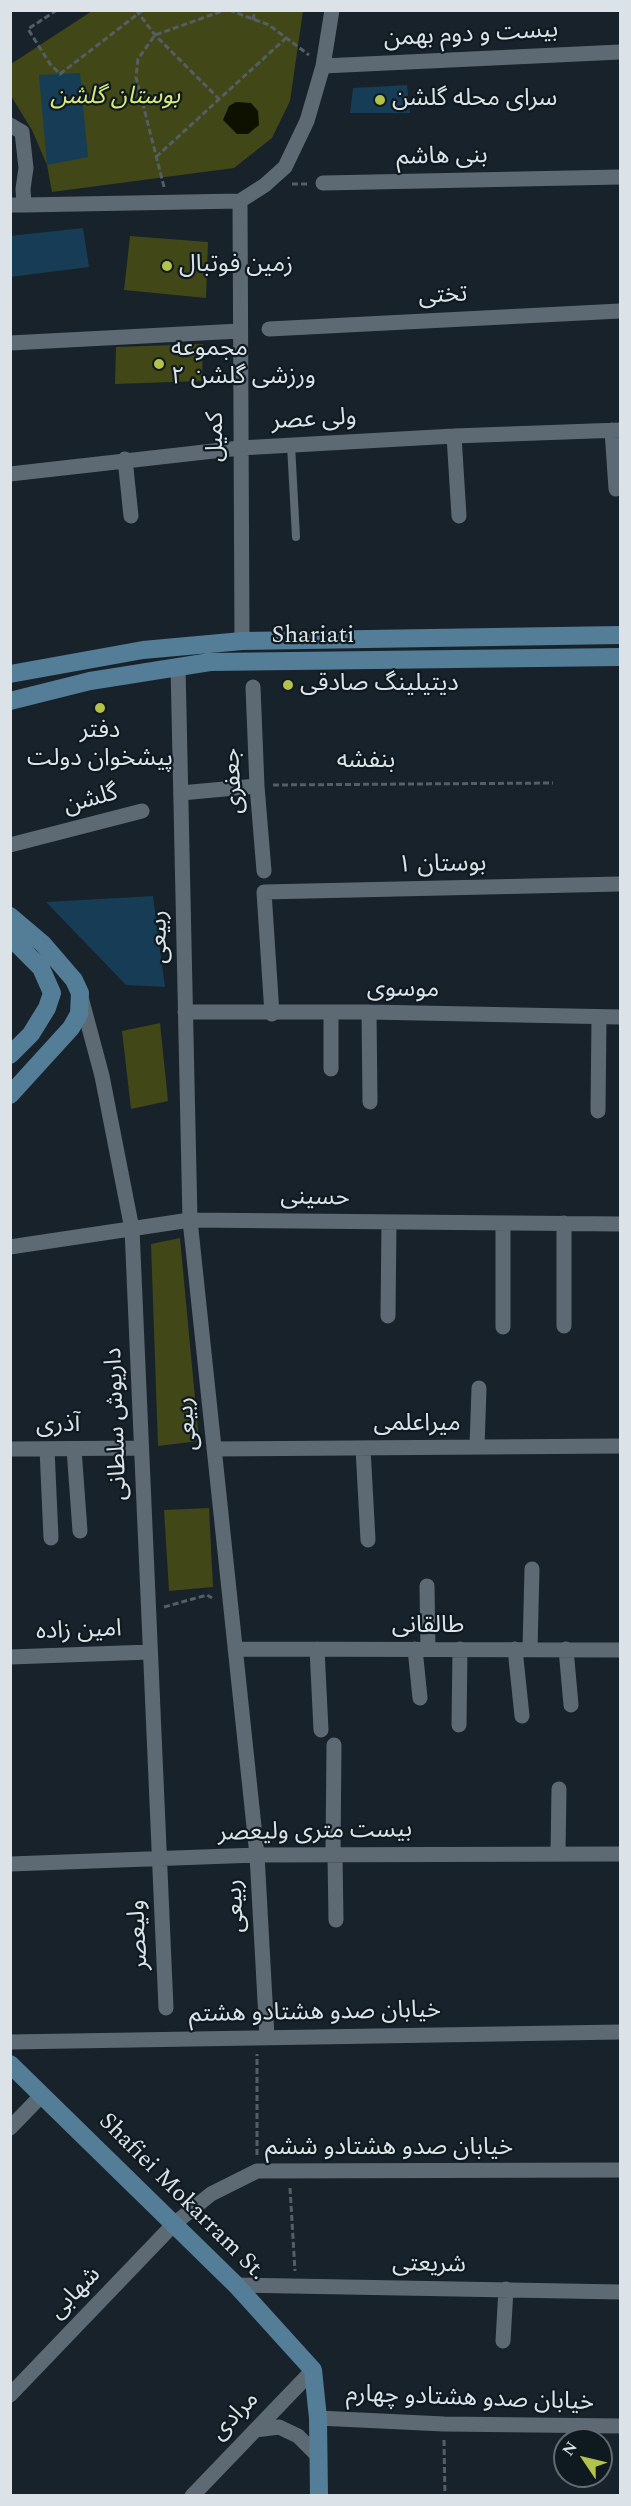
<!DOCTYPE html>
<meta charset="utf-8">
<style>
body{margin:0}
#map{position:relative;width:631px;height:2506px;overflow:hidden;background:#18222a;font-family:Spectral,serif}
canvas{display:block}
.frame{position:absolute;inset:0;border:12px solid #dce3e8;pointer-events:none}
.north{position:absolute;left:553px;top:2428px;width:60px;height:60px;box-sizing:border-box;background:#0f1920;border:2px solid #616a70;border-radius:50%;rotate:305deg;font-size:16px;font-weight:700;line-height:24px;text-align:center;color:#dce3e8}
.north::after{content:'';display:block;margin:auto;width:21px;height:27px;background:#b3c24b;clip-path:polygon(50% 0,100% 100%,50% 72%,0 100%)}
</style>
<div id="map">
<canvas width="631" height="2506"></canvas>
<div class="frame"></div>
<div class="north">N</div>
</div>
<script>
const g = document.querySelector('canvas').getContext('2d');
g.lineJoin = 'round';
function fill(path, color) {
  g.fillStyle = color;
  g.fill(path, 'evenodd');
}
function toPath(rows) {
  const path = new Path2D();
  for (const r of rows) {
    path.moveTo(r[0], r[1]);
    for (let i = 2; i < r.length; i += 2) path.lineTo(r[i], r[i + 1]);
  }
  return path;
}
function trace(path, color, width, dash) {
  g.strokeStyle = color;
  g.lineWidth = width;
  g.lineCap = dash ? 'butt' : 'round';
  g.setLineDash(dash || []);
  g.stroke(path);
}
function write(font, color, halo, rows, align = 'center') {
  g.font = font + ' Spectral,"Noto Sans Arabic",serif';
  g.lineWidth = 4.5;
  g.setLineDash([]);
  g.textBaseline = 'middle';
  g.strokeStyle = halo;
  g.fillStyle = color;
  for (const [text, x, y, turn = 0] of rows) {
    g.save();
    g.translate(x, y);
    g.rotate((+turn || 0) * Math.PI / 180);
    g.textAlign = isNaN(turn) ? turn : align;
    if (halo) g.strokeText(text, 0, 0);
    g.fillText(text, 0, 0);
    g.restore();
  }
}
const green = toPath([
 [92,11,303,11,290,101,272,138,234,168,52,192,47,165,32,130,11,96,11,64],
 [130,236,208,242,206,298,124,290],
 [203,344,202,381,115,384,116,347],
 [160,1023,168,1101,131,1109,122,1031],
 [180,1238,199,1441,158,1446,151,1244],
 [209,1508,213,1587,169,1591,164,1510]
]);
const water = toPath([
 [236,102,251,103,258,111,259,125,248,134,237,134,223,120,229,106]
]);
const building = toPath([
 [80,73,88,157,47,165,39,75],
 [407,85,410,113,350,113,353,88],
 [83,228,89,267,10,277,10,236],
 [153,896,165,987,126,985,46,902]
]);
const path = toPath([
 [57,10,28,29,50,64,60,74,143,10],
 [136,10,155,35,219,99],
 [229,10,269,25,309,55],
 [253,20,255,10],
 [156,157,286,38],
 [292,184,307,184],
 [164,187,136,77,138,59,155,35,225,10],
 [273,785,553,783],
 [164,1607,207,1595,212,1598],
 [257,2155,257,2054],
 [290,2188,295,2271],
 [444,2440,445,2496]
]);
const lane = toPath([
 [291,445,296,537]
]);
const street = toPath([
 [323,66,620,52],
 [10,125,22,132,26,168,23,189,24,205,10,205],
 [323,183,620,177],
 [240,201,242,641],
 [240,201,265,185,285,167,307,121,323,66,332,10],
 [24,205,240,201],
 [269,329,620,311],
 [10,343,240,331],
 [612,430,616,489],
 [454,436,459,516],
 [125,459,131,516],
 [10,474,240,448,454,436,620,430],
 [178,666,190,1220,257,1855,267,2037],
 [253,687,257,786,264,871],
 [181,793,257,786],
 [10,845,142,811],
 [82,1001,102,1076,132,1229,166,2008],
 [185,1012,369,1012,620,1017],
 [369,1012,370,1102],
 [331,1013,331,1069],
 [272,1014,264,892,620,884],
 [598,1111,599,1017],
 [10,1247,190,1220,620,1224],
 [388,1316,389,1222],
 [564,1326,564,1223],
 [503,1327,503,1223],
 [477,1447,479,1388],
 [363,1448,368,1540],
 [10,1449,141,1448],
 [47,1449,51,1538],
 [74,1449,80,1531],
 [214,1449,620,1446],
 [427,1586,428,1649],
 [235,1649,620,1650],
 [317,1649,321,1730],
 [415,1649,420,1698],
 [515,1649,522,1716],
 [530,1649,532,1569],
 [566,1649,571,1705],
 [10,1657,150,1652],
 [459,1725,460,1649],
 [558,1854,559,1789],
 [333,1855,334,1745],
 [335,1855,336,1920],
 [10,1864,257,1855,620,1854],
 [10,2042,620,2032],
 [10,2128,42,2095],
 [236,2285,620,2292],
 [503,2341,506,2289],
 [10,2395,174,2224,211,2194,257,2171,620,2170],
 [318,2418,444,2424,620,2426],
 [255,2430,279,2427,298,2436,319,2457],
 [192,2496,313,2370]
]);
const secondary = toPath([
 [10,674,143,650,242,641,620,635],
 [10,701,90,681,210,662,620,657],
 [10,916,43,944,74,980,80,993,79,1014,71,1028,10,1095],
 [10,937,41,968,52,993,47,1008,31,1034,10,1055],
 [10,2064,236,2285,313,2370,318,2418,319,2496]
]);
const markers = [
 [380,100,6,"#b3c24b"],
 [167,266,6,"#b3c24b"],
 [159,364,6,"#b3c24b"],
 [288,685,6,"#b3c24b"],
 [100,708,6,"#b3c24b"]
];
const streetNames = [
 ["بیست و دوم بهمن",471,36,-3],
 ["بنی هاشم",442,158,-1],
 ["تختی",443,297,-3],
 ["ولی عصر",314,421,-3],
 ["کمیل",217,437,-90],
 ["Shariati",313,637],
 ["بنفشه",366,762],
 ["جعفری",235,781,-93],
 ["گلشن",91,801,-15],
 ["بوستان ۱",442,866,-1],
 ["ربیعی",161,937,-91],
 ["موسوی",403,991,1],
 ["حسینی",315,1199,1],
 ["داریوش سلطانی",118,1424,-92],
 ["ربیعی",189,1424,-96],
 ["میراعلمی",417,1425],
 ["آذری",58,1426],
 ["طالقانی",428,1627],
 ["امین زاده",79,1632,-2],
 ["بیست متری ولیعصر",315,1833,-1],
 ["ربیعی",237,1906,-93],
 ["ولیعصر",140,1935,-93],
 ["خیابان صدو هشتادو هشتم",315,2014,-1],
 ["خیابان صدو هشتادو ششم",389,2149],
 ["Shafiei Mokarram St.",181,2198,45],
 ["شریعتی",429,2266,1],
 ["شهابی",76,2294,-46],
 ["خیابان صدو هشتادو چهارم",470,2400,2],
 ["مرادی",236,2417,-46]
];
const parkNames = [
 ["بوستان گلشن",115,98]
];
const poiNames = [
 ["سرای محله گلشن",392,100],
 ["زمین فوتبال",179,266],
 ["مجموعه",171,350],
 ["ورزشی گلشن ۲",171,378],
 ["دیتیلینگ صادقی",300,685],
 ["دفتر",100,732,"center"],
 ["پیشخوان دولت",100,760,"center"]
];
fill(green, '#414716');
fill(water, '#0f1100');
fill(building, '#163d55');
trace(path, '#555e65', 3, [6, 3]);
trace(lane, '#5e6a73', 8);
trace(street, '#5e6a73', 15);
trace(secondary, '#547d98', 18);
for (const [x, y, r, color] of markers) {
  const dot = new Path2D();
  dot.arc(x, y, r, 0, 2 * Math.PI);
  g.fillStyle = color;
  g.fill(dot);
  trace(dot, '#0f1920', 2);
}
write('24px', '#dce3e8', '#0f1920', streetNames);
write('italic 24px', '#d8e87e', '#0f1920', parkNames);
write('24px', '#dce3e8', '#0f1920', poiNames, 'left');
</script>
